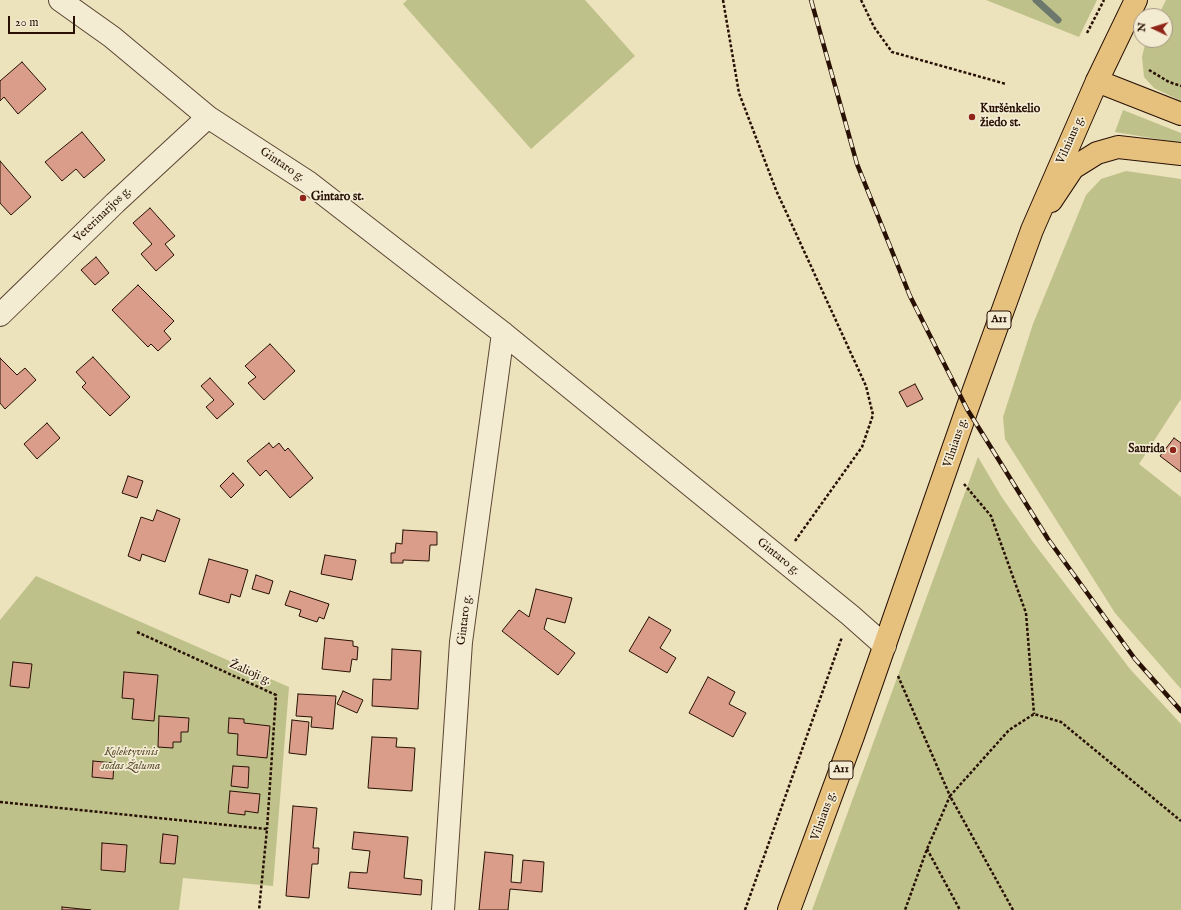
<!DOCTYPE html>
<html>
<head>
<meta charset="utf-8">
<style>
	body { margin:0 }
	#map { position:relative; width:1181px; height:910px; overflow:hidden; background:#ece2bc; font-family:"IM FELL English",serif }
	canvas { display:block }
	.north { position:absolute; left:1133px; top:8px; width:40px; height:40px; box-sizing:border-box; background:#f3ecd3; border:1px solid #a29480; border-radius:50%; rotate:274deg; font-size:11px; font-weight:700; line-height:16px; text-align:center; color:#281104 }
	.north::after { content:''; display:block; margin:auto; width:14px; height:18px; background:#8f2418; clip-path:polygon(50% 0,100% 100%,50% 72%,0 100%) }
	.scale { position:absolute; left:8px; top:16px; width:67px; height:18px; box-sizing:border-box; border:2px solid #281104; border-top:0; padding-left:5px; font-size:12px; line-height:14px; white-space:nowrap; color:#281104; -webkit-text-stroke:3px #f3ecd3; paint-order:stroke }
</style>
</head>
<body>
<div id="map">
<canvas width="1181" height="910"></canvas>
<div class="north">N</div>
<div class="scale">20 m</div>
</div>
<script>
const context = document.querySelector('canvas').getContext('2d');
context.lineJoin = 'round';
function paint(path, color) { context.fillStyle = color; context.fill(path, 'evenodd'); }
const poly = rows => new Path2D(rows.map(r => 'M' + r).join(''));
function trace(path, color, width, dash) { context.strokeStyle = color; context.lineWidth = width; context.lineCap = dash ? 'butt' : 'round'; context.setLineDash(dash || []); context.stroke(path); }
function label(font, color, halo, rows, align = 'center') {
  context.font = font + ' "IM FELL English",serif'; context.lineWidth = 3.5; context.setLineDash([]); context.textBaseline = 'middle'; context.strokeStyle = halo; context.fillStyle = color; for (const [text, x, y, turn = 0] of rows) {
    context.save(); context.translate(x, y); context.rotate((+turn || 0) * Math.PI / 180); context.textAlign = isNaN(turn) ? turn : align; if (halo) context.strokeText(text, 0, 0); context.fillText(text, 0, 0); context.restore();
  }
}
const green = poly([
	[407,0,585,0,635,56,531,149,403,4],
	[986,0,1097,0,1079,37],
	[1166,0,1181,0,1181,101,1154,88,1144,77,1142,57,1146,40,1165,40,1165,16,1158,16],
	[1123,110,1181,133,1181,143,1115,132],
	[1126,171,1181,179,1181,399,1139,464,1181,497,1181,689,1115,613,1005,439,1003,417,1033,324,1086,195,1101,179],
	[978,457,1001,496,1033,542,1130,669,1181,724,1181,910,812,910],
	[36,576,289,687,273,886,183,878,179,910,0,910,0,620]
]);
const stream = poly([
	[1036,0,1058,20]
]);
const building = poly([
	[22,62,46,89,18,114,4,97,0,101,0,81,22,62],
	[82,132,105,160,84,178,76,169,62,181,45,162,82,132],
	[0,161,31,197,11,215,0,203,0,161],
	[150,208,175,236,165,244,174,255,156,271,141,254,152,244,133,223,150,208],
	[96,257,109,273,95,285,81,270,96,257],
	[138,285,174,321,164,331,171,339,158,351,151,344,148,347,112,310,138,285],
	[270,344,295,371,264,400,248,383,256,377,245,366,270,344],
	[93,357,130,397,110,416,82,387,86,383,76,372,93,357],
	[0,358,17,375,25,368,36,380,5,409,0,403,0,358],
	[210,378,234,404,217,419,206,407,214,400,201,386,210,378],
	[915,384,923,399,907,407,899,392,915,384],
	[47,423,60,438,37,459,24,444,47,423],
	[1174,438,1181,443,1181,472,1160,456,1174,438],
	[269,443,273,448,279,443,285,451,288,448,313,478,290,498,266,470,260,476,247,461,269,443],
	[233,473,244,485,231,498,220,486,233,473],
	[128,476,143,481,137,498,122,493,128,476],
	[157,510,180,519,165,562,142,554,140,561,128,556,141,517,153,521,157,510],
	[403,530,437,532,437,545,430,545,429,561,403,560,403,563,391,563,391,553,395,553,396,543,402,544,403,530],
	[325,555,356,560,352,580,321,574,325,555],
	[209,559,248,570,240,597,231,594,229,603,199,594,209,559],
	[256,575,273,581,269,594,252,589,256,575],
	[536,589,572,598,565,623,547,618,544,629,575,653,558,675,502,631,519,610,529,617,536,589],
	[290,591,329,604,324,619,319,617,317,622,299,616,301,610,285,605,290,591],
	[649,617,671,630,660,648,676,658,667,673,629,651,649,617],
	[325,638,353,641,353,646,358,647,357,660,352,659,350,672,322,669,325,638],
	[392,649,421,651,418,709,372,706,373,679,391,680,392,649],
	[13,662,32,664,29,688,10,686,13,662],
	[124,672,158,675,154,721,132,719,134,699,122,698,124,672],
	[708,677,735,692,729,704,746,713,733,737,689,713,708,677],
	[343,691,363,700,357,713,337,704,343,691],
	[298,694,336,696,333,729,311,727,312,717,296,716,298,694],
	[159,716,189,718,188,732,181,732,181,742,173,742,173,748,158,747,159,716],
	[229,718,244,719,244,723,270,726,267,758,237,755,238,734,228,733,229,718],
	[292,720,309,722,306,755,289,753,292,720],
	[372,737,397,738,396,747,415,748,412,791,368,788,372,737],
	[93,761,114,763,113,779,92,777,93,761],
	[233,766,249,767,248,788,231,786,233,766],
	[230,791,260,794,258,813,245,811,245,815,228,813,230,791],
	[293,806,317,808,313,848,319,848,318,864,312,864,309,898,286,896,293,806],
	[354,832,408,837,404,878,422,880,421,895,348,888,350,872,367,873,370,851,352,849,354,832],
	[163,834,178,836,175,864,160,863,163,834],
	[102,843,127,845,125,872,101,870,102,843],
	[485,852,513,855,511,882,521,883,523,860,544,862,542,892,510,889,508,910,479,910,485,852],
	[62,907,91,910,62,910,62,907]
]);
const path = poly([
	[723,0,739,93,776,190,866,386,873,415,862,447,795,541],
	[861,0,874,27,892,52,1006,84],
	[1087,33,1104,0],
	[1149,70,1169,82,1181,86],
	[964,484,991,516,1026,613,1034,714],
	[137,632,276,695,267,829],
	[898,676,950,796,927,849,905,910],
	[0,802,267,829,259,910],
	[927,849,960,910],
	[745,910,842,637],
	[1013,910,950,796,1009,730,1034,714,1061,722,1181,821]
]);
const minor = poly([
	[60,0,112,37,208,117,308,182,503,333,850,615,885,646],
	[0,315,115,203,208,117],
	[443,910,461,642,503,333]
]);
const major = poly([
	[1097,81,1181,114],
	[1051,201,1073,168,1097,153,1118,147,1181,154]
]);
const highway = poly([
	[789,910,853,736,967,409,1032,230,1097,81,1136,0]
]);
const rail = poly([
	[811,0,857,164,910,296,967,409,1048,539,1135,659,1181,711]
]);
const markers = [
	[972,117,4,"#8f2418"],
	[303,198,4,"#8f2418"],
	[1173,450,4,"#8f2418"]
];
const shields = [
	[999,320,24],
	[841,770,24]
];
const shieldNames = [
	["A11",999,320],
	["A11",841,770]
];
const poiNames = [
	["Kuršėnkelio",980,110],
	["žiedo st.",980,124],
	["Gintaro st.",311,198],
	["Saurida",1165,450,"right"]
];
const streetNames = [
	["Vilniaus g.",1071,140,-66],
	["Gintaro g.",282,165,34],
	["Veterinarijos g.",103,215,-44],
	["Vilniaus g.",956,443,-71],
	["Gintaro g.",778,557,39],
	["Gintaro g.",465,620,-83],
	["Žalioji g.",250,673,24],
	["Vilniaus g.",824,816,-70]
];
const parkNames = [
	["Kolektyvinis",131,753],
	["sodas Žaluma",131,767]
];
paint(green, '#bfc18b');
trace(stream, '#6c786c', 7);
paint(building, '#d99d8a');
trace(building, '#281104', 1);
trace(minor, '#594532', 24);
trace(major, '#281104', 24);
trace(highway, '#281104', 24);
trace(path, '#281104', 2.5, [3, 2]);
trace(minor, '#f3ecd3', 22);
trace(major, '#e6c17e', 22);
trace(highway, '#e6c17e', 22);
trace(rail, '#281104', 4.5);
trace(rail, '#f3ecd3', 3, [9]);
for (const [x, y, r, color] of markers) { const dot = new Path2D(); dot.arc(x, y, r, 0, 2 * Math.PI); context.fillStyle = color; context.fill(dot); trace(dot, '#f3ecd3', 1.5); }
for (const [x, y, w] of shields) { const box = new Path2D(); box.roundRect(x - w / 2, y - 9, w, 18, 3); context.fillStyle = '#f3ecd3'; context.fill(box); trace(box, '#281104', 1); }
label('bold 11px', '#281104', null, shieldNames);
label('bold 12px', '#281104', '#f3ecd3', poiNames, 'left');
label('12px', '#281104', '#f3ecd3', streetNames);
label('italic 12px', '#5d4f33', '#f3ecd3', parkNames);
</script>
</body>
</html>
